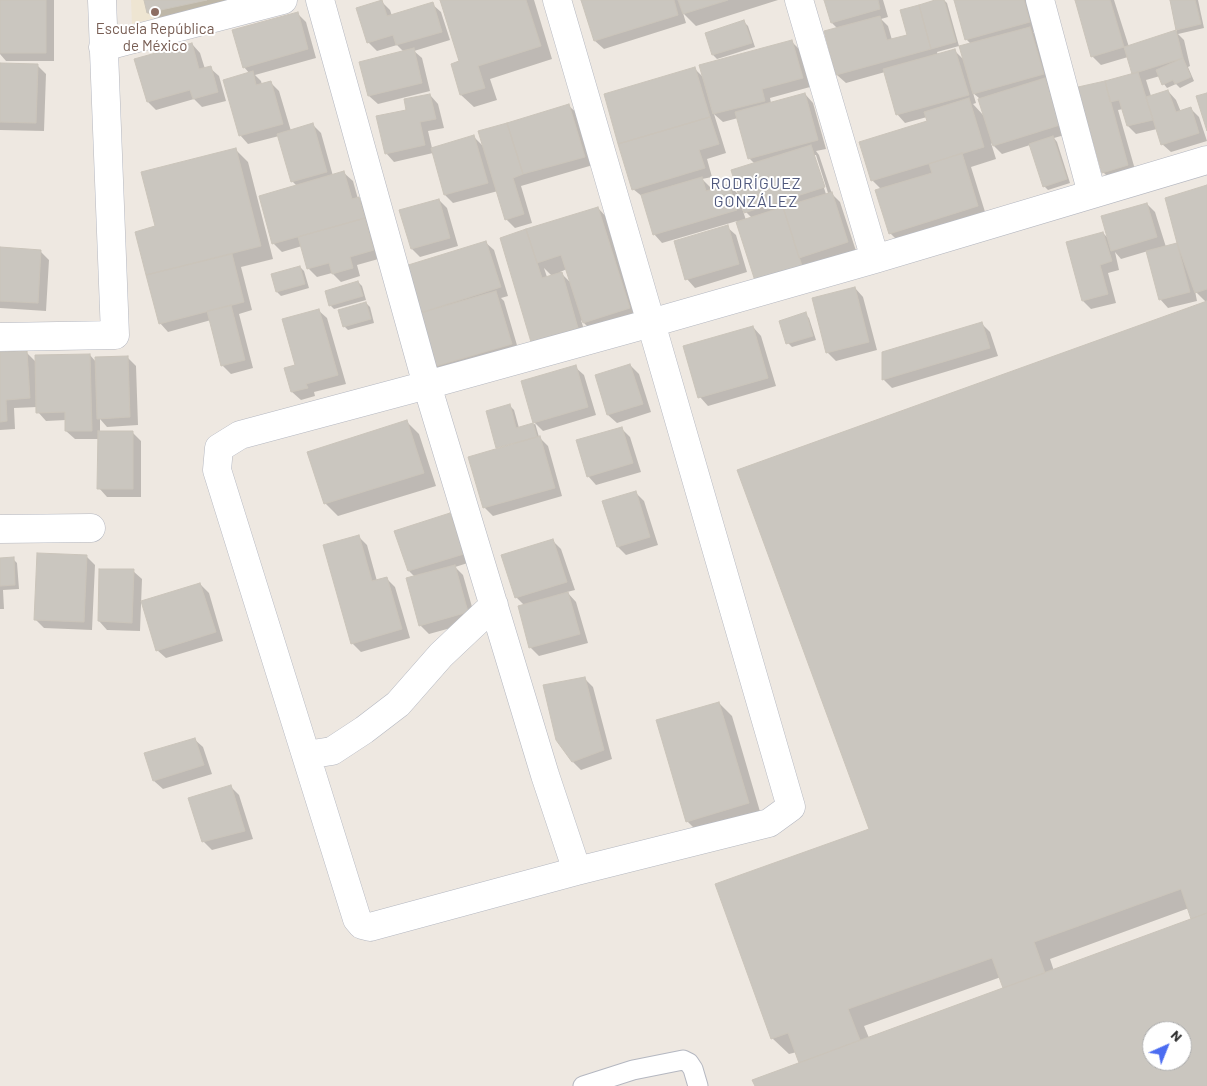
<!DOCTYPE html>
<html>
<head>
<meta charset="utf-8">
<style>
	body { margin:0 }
	#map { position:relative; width:1207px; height:1086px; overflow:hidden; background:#eee8e1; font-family:Barlow,sans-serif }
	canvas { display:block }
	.north { position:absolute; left:1142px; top:1021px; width:50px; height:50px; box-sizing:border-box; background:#fff; border:1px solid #ababab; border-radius:50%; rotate:44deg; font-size:14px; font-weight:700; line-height:20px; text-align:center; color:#2d2d2d }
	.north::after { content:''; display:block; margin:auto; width:18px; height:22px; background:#4b6cf1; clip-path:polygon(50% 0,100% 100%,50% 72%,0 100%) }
</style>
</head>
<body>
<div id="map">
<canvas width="1207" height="1086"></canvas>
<div class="north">N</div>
</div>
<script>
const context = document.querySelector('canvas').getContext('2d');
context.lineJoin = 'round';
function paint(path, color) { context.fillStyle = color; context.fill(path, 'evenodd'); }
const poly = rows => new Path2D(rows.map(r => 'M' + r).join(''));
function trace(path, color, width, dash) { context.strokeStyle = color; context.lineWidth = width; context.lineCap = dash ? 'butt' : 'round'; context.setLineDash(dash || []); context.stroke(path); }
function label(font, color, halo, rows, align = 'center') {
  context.font = font + ' Barlow,sans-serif'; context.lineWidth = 4; context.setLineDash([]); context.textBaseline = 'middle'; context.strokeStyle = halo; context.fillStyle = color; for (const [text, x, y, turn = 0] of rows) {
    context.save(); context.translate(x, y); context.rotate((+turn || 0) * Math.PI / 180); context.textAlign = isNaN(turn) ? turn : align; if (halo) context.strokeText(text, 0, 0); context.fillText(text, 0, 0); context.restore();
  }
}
const education = poly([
	[131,0,226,0,132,24]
]);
const shadow = poly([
	[0,0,54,0,54,61,6,61,0,54],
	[145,0,231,0,157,21,148,13],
	[441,0,534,0,552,59,490,79,497,100,474,107,461,95,452,65,461,62],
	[582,0,778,0,696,26,683,13,686,23,604,49,595,41],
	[825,0,883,0,888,17,881,19,888,26,892,40,908,35,940,0,944,0,947,3,959,46,937,52,938,55,955,51,964,60,971,44,966,39,955,0,1029,0,1038,30,1033,32,1038,37,1068,134,1054,138,1057,142,1070,183,1048,190,1044,186,1030,145,1002,154,991,143,996,159,971,167,986,215,898,241,890,233,882,190,872,180,928,122,927,117,905,123,897,114,885,72,846,83,837,75,826,32,838,29,832,23],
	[973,93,979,98,984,116,973,104,976,103],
	[1081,0,1114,0,1129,47,1177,31,1171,0,1198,0,1204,28,1178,34,1184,40,1190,66,1188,67,1194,81,1180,88,1176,84,1167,88,1164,84,1160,76,1146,80,1151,96,1168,91,1176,100,1181,112,1191,109,1199,117,1207,141,1171,152,1162,144,1157,129,1136,134,1128,126,1123,109,1118,110,1136,173,1111,180,1103,172,1079,88,1133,75,1128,57,1101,65,1092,56],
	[381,1,390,10,392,16,432,4,441,12,450,40,414,51,422,58,430,91,378,104,369,96,361,63,404,52,397,45,377,51,368,42],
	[297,13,306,22,316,58,255,75,261,81,262,85,270,82,279,91,291,131,313,125,321,133,333,176,344,173,353,181,358,199,359,199,367,207,382,258,357,265,360,276,341,282,332,273,317,277,308,268,302,246,282,252,273,243,297,186,292,181,279,136,248,144,240,135,250,74,244,67],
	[744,22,748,26,755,47,717,59,713,55],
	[792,42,800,50,810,87,770,98,771,103,805,94,813,103,826,149,816,151,819,155,832,194,840,202,856,251,757,283,737,221,662,243,654,234,643,197,633,189,695,69,704,78],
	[714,114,723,122,738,118,749,158,755,164,741,197,729,185,711,191,710,187,702,179,712,177,707,159,726,153],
	[813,155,816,155,828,193,826,194],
	[742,208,752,218,746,220],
	[192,44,200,53,205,69,210,68,219,76,226,101,202,107,194,99,156,110,148,102],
	[0,64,37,65,46,74,44,131,0,130],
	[430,95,438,104,444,128,428,131,432,148,474,137,485,148,569,106,578,114,593,165,521,186,532,223,515,228,506,219,498,191,453,203,445,195,433,153,394,162,386,153,408,111],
	[235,149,248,162,273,259,241,267,252,310,239,314,253,368,231,374,222,365,211,320,168,332,160,323,148,274,157,227],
	[1207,186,1207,1086,756,1086,801,1063,797,1052,789,1054,772,1038,870,830,1207,303,1195,291,1197,301,1168,308,1160,299,1148,251,1121,259,1115,252,1119,270,1108,273,1116,303,1091,309,1083,301,1103,233,1109,239,1147,204,1155,212,1166,247,1179,244],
	[1189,908,1193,920,1054,971,1050,959],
	[1001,977,1005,988,869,1038,864,1026],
	[1152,1031,1182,1031,1182,1061,1152,1061],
	[439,200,447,208,458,246,420,257,412,249],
	[598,208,610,221,642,321,596,335,581,320,586,336,541,349,532,341,501,239],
	[544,268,552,276,547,277],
	[567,269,571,283,560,272],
	[727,227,736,235,747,272,695,288,687,279],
	[485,242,494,250,508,296,501,298,504,301,519,352,443,375,434,366,422,313,407,267],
	[0,249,40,251,49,260,46,311,0,308],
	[300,267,304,271,309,288,281,296,277,292,272,275],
	[358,282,362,286,366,300,334,309,330,305],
	[855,288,863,297,877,350,836,361,827,352],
	[366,303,370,307,374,323,348,330,344,326],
	[318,310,327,318,346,384,314,392,315,396,301,400,292,392,297,366],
	[805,314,809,318,816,340,792,347,788,343],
	[982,324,990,332,998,356,892,388,884,380,884,353],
	[753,327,761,336,776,386,708,406,700,397],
	[26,352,36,362,90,355,96,362,128,358,136,366,138,425,107,427,100,419,100,432,132,432,141,441,141,497,107,497,99,488,99,439,75,439,66,431,66,420,46,421,38,412,37,407,14,408,15,429,0,430,0,353],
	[630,365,639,374,651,412,617,423,608,415],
	[575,367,584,375,596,415,543,431,535,423,539,437,548,446,562,496,493,516,484,507,515,445,510,406,514,410,519,428,535,424,522,382],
	[407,422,419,434,436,486,338,516,325,503],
	[621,428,630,437,641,472,596,485,588,476],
	[635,492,644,501,658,545,626,555,618,547],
	[450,515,458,523,471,562,455,567,463,575,476,621,429,634,420,625,415,577,409,571],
	[358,536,367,545,377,581,386,578,395,587,410,638,361,652,352,643],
	[552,540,561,549,575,590,567,592,576,602,588,643,539,656,530,647,524,605,516,597],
	[87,557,95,565,92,630,44,628,36,620],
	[0,559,13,559,17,563,19,589,3,590,4,609,0,609],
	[133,571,142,579,140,631,107,630,99,621],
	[200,584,209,593,223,641,166,658,157,650],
	[584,678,593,687,612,759,581,770,572,761],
	[719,703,732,716,761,815,700,834,687,821],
	[194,739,203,747,212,774,163,789,154,781],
	[231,787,239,795,253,839,212,850,203,841]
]);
const building = poly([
	[0,0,46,0,46,53,0,53,0,0],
	[144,0,207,0,147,13,144,0],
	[382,0,387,16,433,2,442,32,396,45,393,35,367,43,356,8,382,0],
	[440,0,526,0,541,46,478,66,485,88,460,95,451,64,459,61,440,0],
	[581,0,674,0,678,15,594,41,581,0],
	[678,0,728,0,683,14,678,0],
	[824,0,878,0,880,9,831,23,824,0],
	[935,0,944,0,956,42,931,49,919,5,935,0],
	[954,0,1024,0,1030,22,965,40,954,0],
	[1075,0,1110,0,1124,47,1091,57,1075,0],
	[1170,0,1195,0,1201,24,1176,30,1170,0],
	[919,5,931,49,836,75,824,31,880,16,887,40,907,35,900,10,919,5],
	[298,12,308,49,243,68,232,30,298,12],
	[744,20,752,43,712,55,705,33,744,20],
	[1030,27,1044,74,973,94,959,46,1030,27],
	[1176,30,1183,58,1132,74,1124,47,1176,30],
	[792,40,803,78,762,89,765,101,713,114,699,65,792,40],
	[192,43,199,69,211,66,218,92,193,99,190,90,147,102,134,59,192,43],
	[414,48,422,83,368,96,359,62,414,48],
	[955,49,969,95,896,115,883,69,955,49],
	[1183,58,1191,77,1175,84,1173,80,1162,85,1156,70,1183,58],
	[0,63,38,64,36,123,0,122,0,63],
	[695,67,710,117,618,144,604,94,695,67],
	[253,71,256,85,271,81,283,124,239,136,223,80,253,71],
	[1138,72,1153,120,1127,126,1119,100,1110,102,1105,81,1138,72],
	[1045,78,1060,125,993,146,978,99,1045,78],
	[1105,81,1128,165,1102,173,1078,87,1105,81],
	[1168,90,1176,112,1191,107,1199,133,1161,145,1146,97,1168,90],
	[805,93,818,140,748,159,735,112,805,93],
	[1207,93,1207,131,1196,96,1207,93],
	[430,94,436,119,420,122,425,145,385,154,376,116,406,110,404,99,430,94],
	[969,98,984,147,871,181,859,142,927,121,924,112,969,98],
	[569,104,585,157,523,174,507,123,569,104],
	[710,117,719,144,699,150,705,168,632,190,618,144,710,117],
	[313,123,327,172,291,182,277,134,313,123],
	[507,123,523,174,513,178,524,214,505,220,478,131,507,123],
	[474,135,488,183,444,195,431,148,474,135],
	[1053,136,1067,179,1043,187,1029,144,1053,136],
	[811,145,825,187,744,213,731,170,811,145],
	[236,148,261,246,146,275,135,232,155,226,141,172,236,148],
	[962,153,978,206,889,234,875,190,932,173,929,164,962,153],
	[344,171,352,199,359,197,365,218,272,244,259,196,344,171],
	[702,177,706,191,729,184,737,210,653,235,641,195,702,177],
	[1207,185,1207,289,1195,293,1177,243,1165,198,1207,185],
	[832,192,848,242,799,258,783,207,832,192],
	[439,199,450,238,411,249,399,210,439,199],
	[1147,203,1157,237,1111,251,1101,216,1147,203],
	[598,207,630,308,583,323,561,255,537,263,526,229,598,207],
	[783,207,803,269,756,284,736,222,783,207],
	[365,218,374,250,350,257,353,268,332,274,329,263,307,269,298,237,365,218],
	[728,225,739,264,685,280,674,241,728,225],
	[526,229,542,278,562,272,578,328,531,342,500,238,526,229],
	[1103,232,1112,261,1100,265,1108,294,1082,301,1066,242,1103,232],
	[486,241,501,287,420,313,405,266,486,241],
	[1177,243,1190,292,1159,300,1146,251,1177,243],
	[0,247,41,250,38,303,0,301,0,247],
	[232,254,244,302,159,324,146,275,232,254],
	[300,266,305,284,276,292,271,274,300,266],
	[358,281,363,296,329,306,325,291,358,281],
	[855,287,869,342,826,353,812,298,855,287],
	[496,291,512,344,433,367,417,314,496,291],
	[1207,301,1207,913,1191,919,1181,889,1034,942,1045,973,1003,988,992,958,848,1009,860,1040,799,1063,788,1033,771,1039,715,884,869,829,737,470,1207,301],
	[366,302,371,319,343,327,338,310,366,302],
	[231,305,245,360,221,366,207,311,231,305],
	[319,309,338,375,306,384,308,388,291,392,284,368,295,365,282,319,319,309],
	[806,312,813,336,786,344,779,321,806,312],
	[982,322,990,348,882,380,882,352,982,322],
	[753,326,768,378,698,398,683,346,753,326],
	[27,351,30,398,6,400,7,421,0,422,0,352,27,351],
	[90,354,92,431,65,431,65,412,36,413,35,355,90,354],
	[128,356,130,417,97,419,95,357,128,356],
	[630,364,643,404,607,415,595,375,630,364],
	[576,365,588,407,533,423,521,381,576,365],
	[510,404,516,428,533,423,537,437,496,448,486,411,510,404],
	[407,420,424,473,324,504,307,452,407,420],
	[622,427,633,463,587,477,576,440,622,427],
	[98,431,133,431,133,489,97,489,98,431],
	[540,436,555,488,483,508,468,457,540,436],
	[636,491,650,537,617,547,602,501,636,491],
	[450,513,464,554,408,571,394,531,450,513],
	[359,535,372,581,387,577,402,629,351,644,323,545,359,535],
	[553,539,567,582,515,598,501,555,553,539],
	[37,553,87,555,84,622,34,620,37,553],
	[14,557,15,585,0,586,0,558,14,557],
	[455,565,468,612,419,626,406,578,455,565],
	[99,569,134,569,132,623,98,621,99,569],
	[200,583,216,632,156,651,141,601,200,583],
	[568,592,580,634,529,648,518,606,568,592],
	[585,677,604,750,572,762,556,740,543,685,585,677],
	[719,702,749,803,686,822,656,720,719,702],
	[195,738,204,765,153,781,144,753,195,738],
	[231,785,245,831,202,842,188,798,231,785],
	[1207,913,1207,1086,755,1086,752,1080,1207,913],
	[1152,1031,1182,1031,1182,1061,1152,1061,1152,1031]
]);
const service = poly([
	[583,1086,633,1070,683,1060,689,1063,693,1069,698,1086]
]);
const minor = poly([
	[320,0,427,385,545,775,577,871],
	[557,0,651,323,791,807,769,823,577,871,370,927,362,925,357,919,217,470,219,448,240,435,427,385,651,323,875,259,1207,160],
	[799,0,875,259],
	[1040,0,1092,194],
	[103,47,283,0],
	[0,337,115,335,102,0],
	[0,529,91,528],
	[306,755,332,751,364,730,398,704,441,655,494,605]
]);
const markers = [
	[155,12,5,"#8d6e63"]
];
const educationNames = [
	["Escuela República",155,29],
	["de México",155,46]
];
const neighbourhoodNames = [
	["RODRÍGUEZ",756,184],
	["GONZÁLEZ",756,202]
];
paint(education, '#eee5d2');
paint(shadow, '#0003');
paint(building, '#cac6bf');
trace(building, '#cac4ba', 1);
trace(service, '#b4b7c0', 21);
trace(minor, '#b4b7c0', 29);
trace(service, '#fff', 19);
trace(minor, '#fff', 28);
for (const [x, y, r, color] of markers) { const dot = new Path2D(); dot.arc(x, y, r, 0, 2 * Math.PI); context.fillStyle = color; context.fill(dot); trace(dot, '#fff', 2); }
label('15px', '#785e54', '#fff', educationNames);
context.letterSpacing = '1px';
label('16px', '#4f587d', '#fff', neighbourhoodNames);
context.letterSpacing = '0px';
</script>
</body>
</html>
